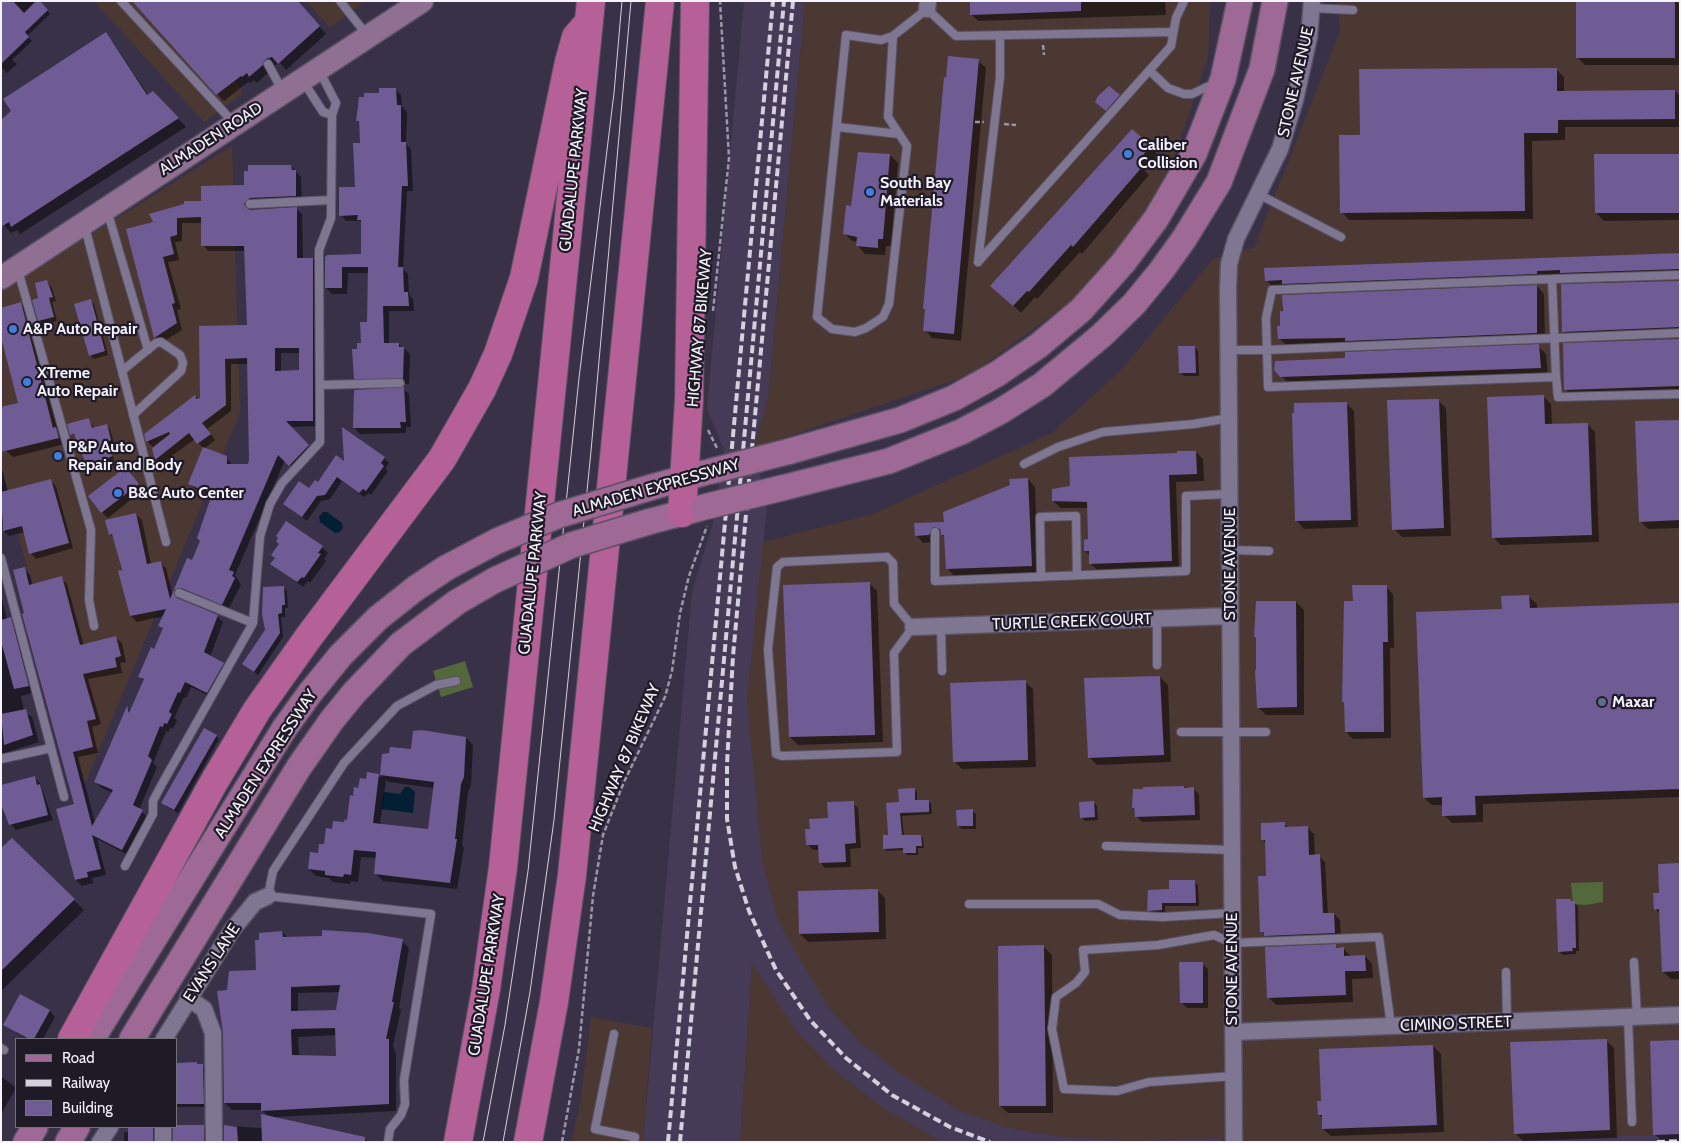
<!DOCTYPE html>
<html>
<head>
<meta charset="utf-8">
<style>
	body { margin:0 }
	#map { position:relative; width:1681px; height:1143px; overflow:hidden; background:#393148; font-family:Cabin,sans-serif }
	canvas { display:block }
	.frame { position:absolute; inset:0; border:2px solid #f6f2fe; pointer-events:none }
	.legend { position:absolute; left:15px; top:1038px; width:162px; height:90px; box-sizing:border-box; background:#1f1b26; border:1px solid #75717c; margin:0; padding:6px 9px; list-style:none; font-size:15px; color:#f6f2fe }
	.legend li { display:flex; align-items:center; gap:10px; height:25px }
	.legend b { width:25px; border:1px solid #75717c }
</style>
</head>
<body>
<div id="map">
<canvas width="1681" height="1143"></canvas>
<div class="frame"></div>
<ul class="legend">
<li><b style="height:6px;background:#9f6995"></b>Road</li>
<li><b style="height:6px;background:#d5d0de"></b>Railway</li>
<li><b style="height:14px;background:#705c94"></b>Building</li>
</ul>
</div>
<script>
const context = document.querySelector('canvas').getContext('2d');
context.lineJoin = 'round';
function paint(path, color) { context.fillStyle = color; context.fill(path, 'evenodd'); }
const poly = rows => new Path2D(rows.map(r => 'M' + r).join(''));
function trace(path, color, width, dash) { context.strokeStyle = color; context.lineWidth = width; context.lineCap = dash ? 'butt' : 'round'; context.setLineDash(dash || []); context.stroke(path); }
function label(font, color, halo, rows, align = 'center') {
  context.font = font + ' Cabin,sans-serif'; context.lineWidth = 4.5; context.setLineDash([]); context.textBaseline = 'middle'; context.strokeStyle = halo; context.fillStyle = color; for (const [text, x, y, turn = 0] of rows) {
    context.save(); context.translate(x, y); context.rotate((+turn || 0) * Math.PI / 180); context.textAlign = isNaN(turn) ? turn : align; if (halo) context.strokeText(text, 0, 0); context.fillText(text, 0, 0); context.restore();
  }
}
const built = poly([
	[744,1,805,1,768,398,754,448,767,508,747,702,828,1007,861,1043,904,1076,1005,1127,1054,1136,1128,1141,1222,1138,1222,1142,942,1142,883,1108,834,1070,796,1031,752,964,740,1142,643,1142,692,592,713,523,724,450,707,408],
	[1680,1134,1680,1142,1434,1142]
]);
const industrial = poly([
	[94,1,165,1,241,87,242,94,204,122],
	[307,1,365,1,330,28],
	[805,1,1210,1,1208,58,1165,185,1085,291,972,374,754,448,768,398],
	[1337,1,1680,1,1680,1134,1434,1142,1234,1142,1221,1138,1128,1141,1054,1136,1005,1127,958,1110,904,1076,861,1043,828,1007,778,921,762,861,747,702,763,542,873,514,1052,433,1121,370,1214,258,1254,248,1340,31],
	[232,146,240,413,84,786,1,468,1,291],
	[752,963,796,1031,834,1070,883,1108,942,1142,740,1142],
	[591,1017,652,1028,643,1142,572,1142,581,1098]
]);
const green = poly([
	[465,661,473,687,441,697,433,671],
	[1603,882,1603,902,1586,905,1573,904,1571,883]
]);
const water = poly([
	[323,512,327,512,342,523,343,527,340,532,335,533,320,522,319,517],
	[405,787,409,787,415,792,413,813,381,809,384,792,400,794]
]);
const shadow = poly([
	[1,1,39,1,50,14,27,36,32,41,12,60,17,64,7,73,1,67],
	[297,1,326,34,286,70,280,63,273,66,269,72,257,83,254,80,250,83,248,82,224,101,217,94],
	[971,1,1165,1,1166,15,978,21,971,14],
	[1577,1,1676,1,1680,5,1680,65,1585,65,1577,57],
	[106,34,113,42,148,95,153,92,186,127,20,234,17,230,11,233,1,222],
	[978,61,986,68,961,341,932,338,925,330,927,311,924,309,947,79],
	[1556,69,1564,77,1564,92,1675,91,1680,96,1680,127,1565,127,1565,140,1532,141,1533,219,1349,220,1342,212,1361,136],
	[1109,88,1122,99,1110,113,1101,105],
	[395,89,401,95,402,107,407,112,406,144,411,149,413,191,407,191,403,269,408,274,409,294,413,299,414,311,389,311,389,344,399,344,410,354,409,384,361,384,355,378,358,350,362,345,368,323,369,273,348,273,347,294,332,294,326,288,326,258,363,256,362,223,360,221,346,221,341,215,356,188,361,144,357,107,380,94],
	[1132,131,1158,155,1144,170,1149,175,1082,254,1080,252,1037,299,1035,297,1021,313,1000,293],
	[859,153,890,155,898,163,891,246,886,246,885,255,865,254,858,246,858,242,852,241,844,233,852,207],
	[1680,155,1680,220,1604,221,1596,213],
	[291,166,301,177,302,202,251,207,250,211,296,209,302,214,303,259,313,259,319,265,319,426,290,427,314,452,296,471,285,460,235,575,241,585,228,610,179,596,181,601,217,616,223,622,210,657,229,670,213,698,191,687,186,698,184,697,174,718,177,720,173,729,170,727,169,732,166,731,153,763,157,767,139,810,148,817,128,855,97,839,106,875,92,878,93,883,82,886,76,880,58,809,75,805,26,614,24,569,30,575,33,586,61,578,67,584,84,646,116,638,122,643,126,662,120,663,122,673,88,679,101,724,92,727,98,753,78,757,95,823,113,793,102,788,96,782,127,708,131,712,144,681,140,677,164,629,160,626,164,616,137,622,131,616,115,539,110,534,136,514,142,520,151,564,160,562,166,568,173,596,188,560,192,562,201,540,213,496,196,490,190,484,204,449,195,439,161,464,156,459,154,448,147,441,195,397,201,399,200,327,248,326,245,251,208,251,203,245,202,223,182,223,182,241,175,242,179,260,168,262,181,309,177,310,182,330,161,343,155,337,155,223],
	[281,353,300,353,300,371,281,372],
	[231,364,249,364,250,465,232,465,226,457,204,449,215,440,207,429,231,411],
	[1680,253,1680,277,1274,288,1266,280],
	[47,281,52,288,56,301,52,302,57,321,43,324,39,320,40,299],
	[1680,282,1680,335,1571,339,1564,332],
	[1537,286,1544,294,1545,341,1287,346,1279,338,1284,296],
	[90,300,94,304,108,355,94,359,90,355],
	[21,304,28,311,58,431,63,435,65,444,13,457,6,451,20,404],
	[1680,340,1680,393,1573,397,1565,389],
	[1538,346,1546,354,1548,375,1289,384,1281,376,1346,359],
	[1195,347,1198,351,1199,376,1184,376,1180,372],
	[403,389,409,394,411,427,406,427,406,433,360,434,354,428],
	[1543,396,1551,404,1552,425,1587,424,1595,432,1599,542,1501,545,1494,538],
	[1438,400,1446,408,1451,536,1402,537,1394,529],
	[1346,403,1354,411,1358,527,1304,529,1297,521],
	[89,420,94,429,106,425,110,429,114,443,109,446,112,454,88,464,77,437,71,434],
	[1680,421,1680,528,1648,529,1640,521],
	[344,429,384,458,389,463,385,469,388,471,371,495,369,493,364,497,342,481,330,499,321,501,307,521,290,508,309,490,345,464],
	[1196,452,1203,459,1204,481,1176,482,1179,568,1098,571,1091,564,1090,556,1085,551,1090,541,1088,508,1061,508,1053,501,1072,487],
	[113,456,114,459,91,468,89,466],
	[1,465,8,492,50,480,56,486,73,548,36,559,31,553,25,532,9,536,4,531,1,520],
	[133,477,143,490,108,518,102,512],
	[1028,479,1035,487,1038,573,954,576,947,568,946,538,940,533,937,542,923,543,916,535,915,524,945,523],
	[280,538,322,547,328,553,324,559,326,561,310,583,308,581,303,587,272,564,280,545],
	[869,583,877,591,883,742,798,745,790,737],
	[283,587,287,591,288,608,285,608,285,617,281,617,283,637,258,675,244,664,267,630],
	[1386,587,1393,594,1394,648,1390,648,1391,738,1353,739,1346,732,1346,704,1344,702,1354,602],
	[1,596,7,619,10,618,17,625,35,692,21,696,24,711,32,717,39,742,1,754],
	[1529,597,1537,604,1537,609,1680,604,1680,797,1483,804,1483,822,1452,823,1444,815,1443,805,1432,805,1424,798,1503,610],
	[1296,602,1304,610,1304,715,1266,715,1258,707,1258,638],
	[1160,677,1168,685,1171,762,1097,765,1089,757],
	[1025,682,1033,689,1036,767,962,769,955,762],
	[216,736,219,739,178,813,167,807,163,803],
	[466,738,473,745,471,785,468,792,462,845,464,848,457,889,383,881,375,873,377,858,361,857,358,882,351,881,350,884,333,882,329,878,316,876,309,869,325,846,333,830,348,821,354,797,360,789,367,780,378,775,381,778,384,755],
	[386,780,389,782,434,788,429,831,380,825],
	[34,777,40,783,53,820,16,830,5,816,1,792],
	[1184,787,1193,788,1199,794,1200,820,1142,822,1136,816,1133,808],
	[914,789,917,792,917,802,929,801,931,804,932,814,902,816,904,836,921,836,923,839,924,848,918,848,918,855,907,855,904,850,887,851,884,848,900,803],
	[853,803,858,808,861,848,850,849,851,867,825,868,820,862,820,850,813,850,807,844,811,831],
	[1094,803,1097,806,1098,820,1085,821,1082,818],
	[972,811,976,814,976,829,962,829,958,826],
	[1284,824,1289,828,1308,828,1314,834,1315,856,1319,856,1325,862,1328,914,1334,914,1340,920,1341,939,1272,942,1262,931,1267,877,1266,844,1263,840],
	[12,839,84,910,1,991,1,938],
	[1680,864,1680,979,1671,979,1663,972,1661,915,1655,909,1660,895],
	[1194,882,1198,885,1199,906,1165,906,1165,914,1152,914,1149,910,1170,890],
	[877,890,885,898,886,939,808,942,800,934],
	[1570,900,1578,906,1579,951,1576,951,1576,954,1563,955,1559,951],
	[282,932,288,938,402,941,409,948,399,1008,401,1010,393,1045,396,1055,396,1111,274,1117,364,1138,368,1142,224,1142,225,1126,263,1128,269,1117,262,1110,232,1110,225,1103,229,992,257,971],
	[340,992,337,1012,298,1012,298,993],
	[337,1035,338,1057,299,1056,298,1037],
	[1335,946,1338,949,1344,949,1351,957,1365,956,1372,964,1373,978,1352,979,1353,1002,1276,1005,1268,997],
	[1044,947,1052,955,1053,1113,1008,1113,1000,1106],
	[1202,964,1208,969,1208,1008,1187,1008,1181,1002],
	[21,996,50,1011,55,1017,43,1039,26,1039,5,1025],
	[1606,1040,1614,1048,1617,1138,1523,1141,1515,1133],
	[1680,1041,1680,1142,1662,1142,1655,1134],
	[1433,1046,1441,1054,1444,1132,1331,1136,1323,1129,1323,1118,1319,1115],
	[176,1064,197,1064,206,1069,207,1107,176,1107],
	[1,1076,16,1088,1,1114],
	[203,1126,209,1132,210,1142,173,1142,174,1127],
	[129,1127,155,1127,159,1142,124,1142,124,1132,129,1132]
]);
const building = poly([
	[1,1,13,1,24,13,36,1,40,1,48,10,25,32,29,37,1,64],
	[132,1,298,1,320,26,278,64,272,57,266,59,263,65,249,77,247,73,242,77,241,76,216,95],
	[970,1,1081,1,1081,11,970,15],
	[1576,1,1675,1,1675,58,1576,58],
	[106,32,147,95,153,91,179,118,11,227,9,222,1,227,1,120,11,111,3,99],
	[948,56,979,59,954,334,923,331,925,309,923,309,944,77,946,78],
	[1557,68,1557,91,1675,90,1675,119,1558,120,1558,133,1524,133,1525,211,1340,213,1339,135,1360,135,1359,69],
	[1109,86,1120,95,1106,111,1095,102,1098,96],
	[379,88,396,88,397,105,401,105,401,142,406,142,408,186,402,186,398,267,403,267,404,292,408,292,409,306,383,306,384,343,399,343,399,347,404,347,403,379,354,379,352,349,357,349,357,343,361,343,360,322,367,322,368,267,342,267,342,288,325,288,325,257,327,255,361,254,361,220,357,220,358,215,339,216,339,187,355,187,353,143,360,143,359,121,356,121,359,97,364,97,364,93,379,93],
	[1132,129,1151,146,1137,162,1142,167,1073,247,1071,245,1029,292,1027,291,1013,306,990,286],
	[858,152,890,154,883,239,878,239,878,248,856,246,857,237,843,234,846,205,851,206],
	[1594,154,1680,154,1680,213,1595,213],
	[248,165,291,165,292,170,296,170,296,196,250,198,244,204,246,207,250,210,297,207,297,258,313,258,313,421,286,421,309,445,289,466,278,455,229,570,234,572,232,576,235,578,222,605,181,588,174,590,177,598,218,615,204,652,224,663,207,693,185,682,180,693,178,692,169,712,172,714,167,724,164,723,163,727,160,726,148,756,152,760,133,805,143,810,122,850,92,835,101,869,87,872,88,877,75,880,56,809,74,804,22,614,24,613,13,570,25,567,29,585,62,576,80,645,116,636,121,656,115,658,117,667,83,674,96,719,87,721,93,747,73,752,92,826,113,790,94,782,127,706,129,713,144,679,138,677,151,647,154,649,163,628,158,626,166,609,130,616,118,571,122,570,112,534,109,535,105,520,136,513,147,564,161,561,170,599,187,558,192,560,200,541,197,538,212,494,188,484,203,447,227,456,227,464,248,464,249,460,247,358,225,359,226,405,202,423,211,434,197,444,189,433,155,460,152,448,170,434,169,432,146,442,144,434,195,395,196,399,200,398,199,326,247,325,244,246,201,246,201,217,177,218,177,235,170,237,174,254,163,257,175,303,172,304,177,323,154,338,126,229,153,222,149,214,184,204,184,201,201,201,201,186,244,185,244,171,248,171],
	[275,348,299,348,299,370,275,371],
	[1680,253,1680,269,1560,273,1560,270,1537,271,1537,274,1282,284,1282,280,1265,281,1264,268],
	[47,280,53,297,49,298,54,317,38,321,32,300,38,298,35,283],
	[1680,281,1680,327,1562,332,1561,284],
	[1537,285,1537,333,1345,341,1345,338,1278,339,1277,326,1280,326,1280,311,1283,311,1282,295],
	[91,299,105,351,89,356,74,304],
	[21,302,53,428,56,427,59,438,1,452,1,407,18,403,1,337,1,308],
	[1680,339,1680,386,1564,390,1563,343],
	[1539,344,1541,368,1280,377,1274,370,1275,361,1345,358,1345,352],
	[1178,346,1195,346,1196,373,1179,373],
	[404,387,406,422,400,422,401,428,353,428,354,390],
	[1544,395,1545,424,1588,423,1592,535,1492,538,1487,397],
	[1439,399,1444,528,1392,530,1387,400],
	[1347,402,1351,520,1295,521,1292,413,1294,413,1294,403],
	[89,418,92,428,107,424,111,440,106,443,112,456,87,466,74,434,70,435,67,424],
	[1680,420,1680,520,1639,522,1635,421],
	[342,427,385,457,381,463,384,466,366,491,363,489,359,493,337,477,325,495,317,496,302,517,283,504,299,481,309,488,315,480,318,482,336,455,344,461],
	[1177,451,1196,451,1197,474,1169,475,1172,561,1089,564,1089,551,1084,551,1084,540,1088,539,1087,502,1052,501,1052,489,1070,486,1069,457,1177,453],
	[123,469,127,469,139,484,101,513,88,496],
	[1028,478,1032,566,946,569,944,535,941,535,940,529,933,527,929,535,915,536,914,523,944,522,943,512,1010,485,1009,479],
	[51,479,69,543,29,554,22,526,3,531,1,492],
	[286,521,323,546,318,553,321,554,304,578,302,577,297,582,270,564,275,558,271,555,279,544,276,541,278,538,276,536],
	[870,582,875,735,789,737,783,585],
	[1352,585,1387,585,1388,642,1383,642,1384,732,1345,732,1344,702,1342,702,1344,601,1353,601],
	[284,586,285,605,282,605,282,613,278,614,280,633,254,672,242,664,265,630,262,614,263,587],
	[1529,595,1530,608,1680,603,1680,789,1475,796,1476,815,1442,816,1442,797,1423,798,1416,612,1502,609,1501,596],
	[1256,601,1296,601,1297,707,1257,708,1255,670,1256,670,1256,637,1254,637],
	[11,617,29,686,14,689,1,641,1,620],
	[1160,676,1164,755,1088,758,1084,678],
	[1026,680,1028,760,953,762,950,683],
	[26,709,33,735,4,745,1,714],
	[204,728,217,735,174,810,161,803],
	[421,730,466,737,464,777,461,784,455,839,457,839,450,883,374,874,376,852,354,850,351,875,344,874,343,877,325,875,325,871,308,869,310,852,318,853,319,844,324,844,326,828,332,829,333,821,344,822,345,819,347,820,350,795,353,796,354,787,358,788,360,778,366,779,367,772,379,774,373,823,428,829,434,782,380,775,382,754,389,753,390,747,411,749,413,731],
	[35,776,37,785,40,784,48,815,9,825,1,804,1,785],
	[1184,786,1184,788,1194,787,1195,815,1135,817,1134,808,1132,808,1133,789,1143,789,1143,787],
	[915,788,915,800,929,800,929,812,900,813,902,835,921,835,922,846,916,846,916,853,903,853,903,848,883,849,883,835,888,835,886,803,899,802,898,789],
	[854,801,856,843,845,844,846,862,819,863,818,845,806,845,805,829,810,829,809,819,828,818,827,802],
	[1094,801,1095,817,1080,818,1079,802],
	[973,809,973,826,957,826,956,810],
	[1285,822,1285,827,1308,826,1309,855,1320,854,1323,913,1334,913,1335,933,1264,936,1264,932,1260,932,1258,876,1266,876,1265,840,1261,840,1261,823],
	[12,838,75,899,1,971,1,848],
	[1680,863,1680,971,1662,972,1659,909,1654,910,1653,893,1659,893,1658,864],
	[1169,880,1195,880,1196,903,1162,903,1162,910,1147,911,1148,890,1169,889],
	[878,889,879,932,799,934,798,891],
	[1556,899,1571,899,1571,901,1575,901,1576,948,1572,948,1573,951,1558,952],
	[322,930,368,933,403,939,392,1002,394,1002,386,1039,389,1039,389,1104,261,1111,261,1103,224,1103,223,1033,217,991,227,990,229,971,256,970,255,940,259,940,259,933,282,931,283,937,322,936],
	[340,985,336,1010,291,1011,291,987],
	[335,1028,336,1056,292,1055,291,1030,293,1029],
	[1336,944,1336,948,1344,947,1344,956,1365,955,1366,971,1345,971,1346,995,1267,998,1265,947],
	[1044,945,1046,1106,999,1106,998,946],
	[1179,962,1203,962,1203,1003,1180,1003],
	[20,994,50,1010,34,1039,29,1039,3,1025],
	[1607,1039,1610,1130,1514,1134,1510,1042],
	[1680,1040,1680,1134,1653,1135,1650,1041],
	[1433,1045,1437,1125,1322,1129,1322,1115,1318,1115,1317,1101,1321,1101,1319,1049],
	[197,1062,197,1064,203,1064,204,1104,176,1104,176,1063],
	[261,1114,365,1137,365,1142,262,1142],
	[176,1125,204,1125,204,1142,173,1142,173,1127,176,1127],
	[224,1125,237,1127,238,1142,224,1142],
	[128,1127,153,1127,153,1142,128,1142]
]);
const path = poly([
	[1043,45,1044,55],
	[975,122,984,122],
	[1004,124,1016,125],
	[713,311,729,158,720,1],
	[708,430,718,450],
	[562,1142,579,1049,593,896,603,835,624,782,665,697,672,671,680,613,689,576,707,526]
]);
const lane = poly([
	[121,1,233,122],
	[340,1,367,35],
	[1311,8,1353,10],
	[893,36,888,117,907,146,889,304,883,317,866,328,855,332,832,329,817,317,846,35,881,40,893,36,927,9,956,36,1173,32],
	[268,64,282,90],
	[1150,71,1168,88,1184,94,1192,94,1215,83],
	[303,81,323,112,332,115],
	[837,127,899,134],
	[1258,194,1341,237],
	[250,204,331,200],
	[107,210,148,350],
	[85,227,166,542],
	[978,262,1171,46,1176,18,1184,1],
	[978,262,1000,77,1000,35],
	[18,270,91,530,89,600,94,626],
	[1552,279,1556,377,1268,387,1266,318,1272,290,1552,279],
	[1552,279,1680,275],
	[1228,350,1266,350,1680,333],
	[122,371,156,343,161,342,180,355,183,363,181,371,133,415],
	[1556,377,1558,397,1680,394],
	[320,385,400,383],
	[1024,464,1058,447,1103,432,1194,424,1229,418],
	[935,532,935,581,1186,571,1186,496,1229,494],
	[1229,550,1269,551],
	[887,557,893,563,894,604,913,627,894,653,897,752,782,756,776,754,768,649,777,567,783,562,887,557],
	[1,558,64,797],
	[1041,577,1040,517,1076,516,1077,575],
	[179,593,253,623],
	[941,627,942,671],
	[1157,665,1157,619],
	[1181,732,1266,732],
	[1,759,51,748],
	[1106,846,1232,850],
	[125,866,153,814,153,801,162,784,253,623,260,536,270,504,282,483,320,442,319,250,331,218,332,115,336,103,320,72],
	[969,904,1098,904,1120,915,1163,917,1232,913],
	[1634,962,1637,1017],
	[1506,972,1507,1022],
	[1628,1017,1632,1122],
	[614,1034,595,1129,635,1137,634,1142],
	[1,1048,4,1050],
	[1234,1076,1149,1082,1117,1091,1064,1089,1052,1029,1056,997,1076,983,1085,972,1083,950,1158,945,1214,935,1232,943,1379,937,1391,1026],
	[388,1142,390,1129,401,1115,405,1104,404,1080,431,914,268,896,273,871,344,763,397,706,436,685,456,681]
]);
const street = poly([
	[927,9,928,1],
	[913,627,1230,616],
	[188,998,204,1009,213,1033,214,1142],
	[1233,1032,1680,1015],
	[164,1039,232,930,255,902,268,896],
	[163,1127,163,1142],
	[100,1142,110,1127],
	[1234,1142,1228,288,1229,264,1236,239,1280,149,1295,100,1309,37,1312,1]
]);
const secondary = poly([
	[1,278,422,1]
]);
const primary = poly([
	[787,452,900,420,954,398,997,374,1038,346,1081,310,1123,263,1156,219,1194,154,1223,79,1240,1],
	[652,487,703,473],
	[782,488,889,461,961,432,1001,411,1042,385,1101,336,1134,304,1161,271,1184,239,1219,182,1262,69,1275,1],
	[648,522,701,508],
	[92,1039,284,729,310,693,341,655,378,618,416,588,446,568,497,541],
	[132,1039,299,767,332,720,354,693,401,644,457,602,495,580],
	[26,1142,35,1127],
	[68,1142,77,1127]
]);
const highway = poly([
	[682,513,689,400,695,1],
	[72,1039,214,782,257,710,308,638,442,459,482,389,498,354,524,278,569,62,576,37,589,22],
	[458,1142,486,989,503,867,591,1],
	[528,1142,554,1002,572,875,660,1]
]);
const tram = poly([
	[483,1142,505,1025,528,871,579,378,614,93,622,1],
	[503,1142,530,992,554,820,591,451,631,1]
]);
const rail = poly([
	[793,1,733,656,727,764,727,819,735,867,749,911,776,970,810,1020,846,1058,892,1095,950,1127,990,1142],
	[668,1142,773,1],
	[680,1142,784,1],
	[1657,1142,1680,1141]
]);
const primaryBridge = poly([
	[708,472,787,452],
	[704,507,782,488],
	[497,541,559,515,652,487],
	[495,580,572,545,648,522]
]);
const markers = [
	[1128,154,5,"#3f7fe0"],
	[870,192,5,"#3f7fe0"],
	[13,329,5,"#3f7fe0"],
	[27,382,5,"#3f7fe0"],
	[58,456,5,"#3f7fe0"],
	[118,493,5,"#3f7fe0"],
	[1602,702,5,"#5c6f8a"]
];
const streetNames = [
	["STONE AVENUE",1296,82,-77],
	["ALMADEN ROAD",211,139,-33],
	["GUADALUPE PARKWAY",574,170,-84],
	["HIGHWAY 87 BIKEWAY",700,328,-85],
	["ALMADEN EXPRESSWAY",656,488,-16],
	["STONE AVENUE",1230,564,-90],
	["GUADALUPE PARKWAY",533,573,-84],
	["TURTLE CREEK COURT",1072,622,-2],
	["HIGHWAY 87 BIKEWAY",625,758,-67],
	["ALMADEN EXPRESSWAY",266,764,-57],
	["EVANS LANE",212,963,-57],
	["STONE AVENUE",1232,969,-90],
	["GUADALUPE PARKWAY",487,975,-81],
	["CIMINO STREET",1456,1024,-2]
];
const poiNames = [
	["Caliber",1138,145],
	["Collision",1138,163],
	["South Bay",880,183],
	["Materials",880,201],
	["A&P Auto Repair",23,329],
	["XTreme",37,373],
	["Auto Repair",37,391],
	["P&P Auto",68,447],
	["Repair and Body",68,465],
	["B&C Auto Center",128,493],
	["Maxar",1612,702]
];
paint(built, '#453b57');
paint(industrial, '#4c3832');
paint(green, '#53683b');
paint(water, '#021f34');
paint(shadow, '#0007');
paint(building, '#705c94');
trace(lane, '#585164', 10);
trace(street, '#585164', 19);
trace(secondary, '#585164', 25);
trace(primary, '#585164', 28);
trace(highway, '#585164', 30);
trace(path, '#9c97a8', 2.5, [5, 2.5]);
trace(lane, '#7f7691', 8);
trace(street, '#7f7691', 16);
trace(secondary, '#8f7093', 22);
trace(primary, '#9f6995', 25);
trace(highway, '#b56198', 28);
trace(tram, '#d5d0de', 1);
trace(rail, '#d5d0de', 4, [8, 4]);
trace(primaryBridge, '#585164', 28, []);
trace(primaryBridge, '#9f6995', 25);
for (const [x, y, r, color] of markers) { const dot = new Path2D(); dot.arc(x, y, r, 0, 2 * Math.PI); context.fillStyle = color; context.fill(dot); trace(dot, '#1f1b26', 2); }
label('16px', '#f6f2fe', '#1f1b26', streetNames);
label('bold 16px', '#f6f2fe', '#1f1b26', poiNames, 'left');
</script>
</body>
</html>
